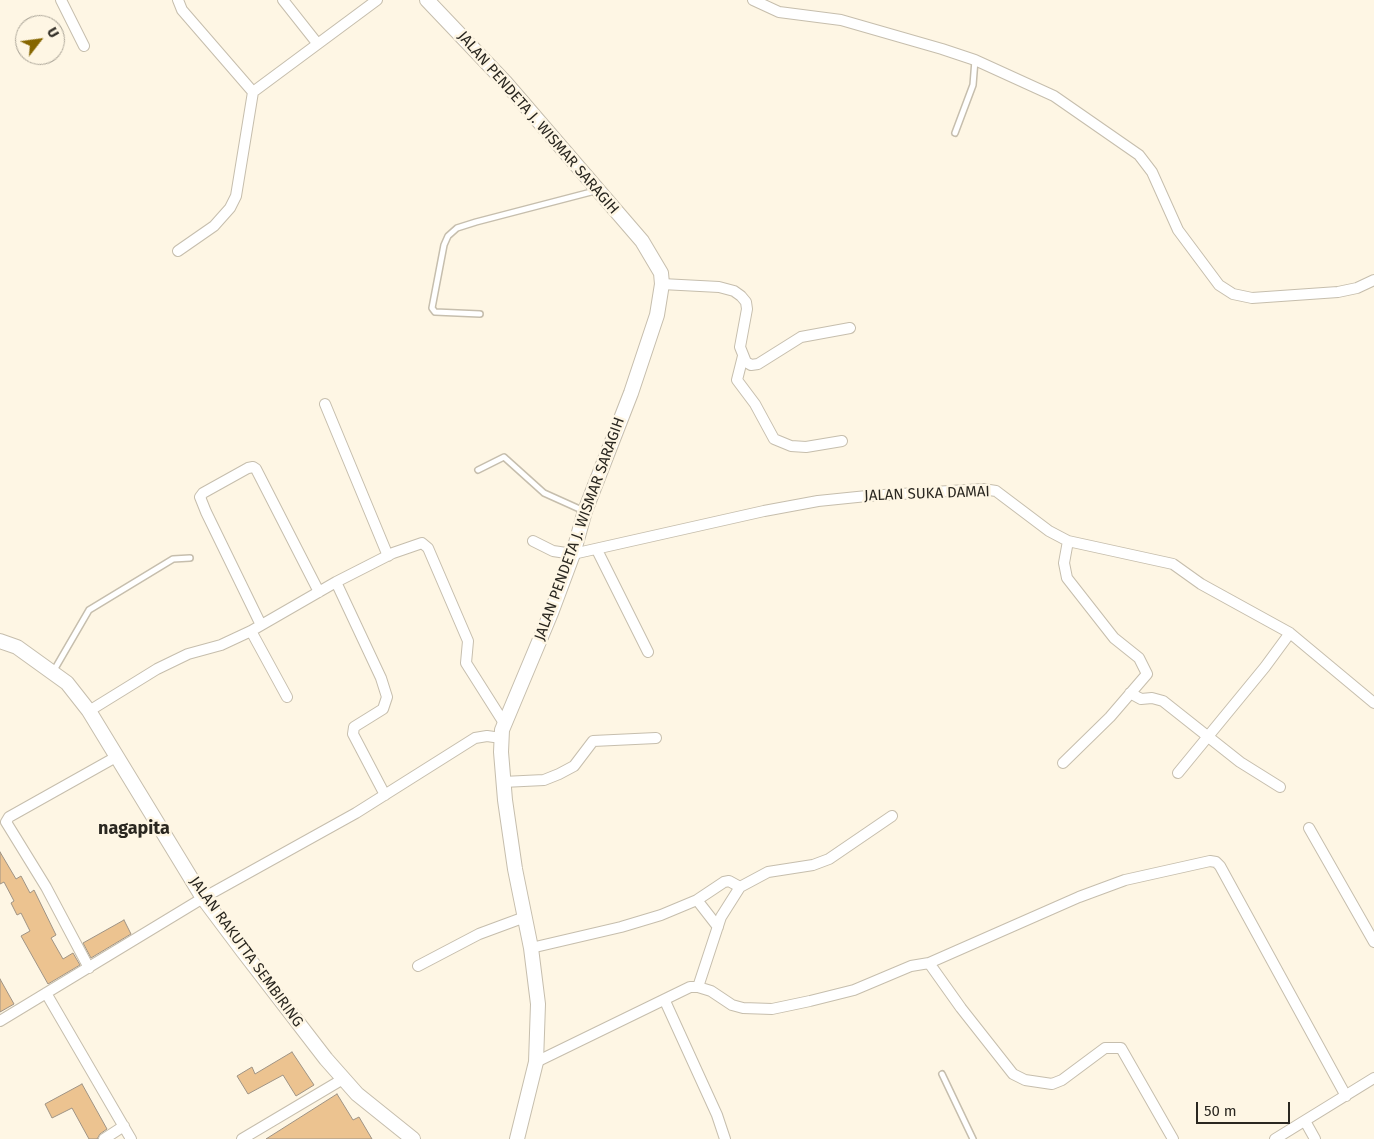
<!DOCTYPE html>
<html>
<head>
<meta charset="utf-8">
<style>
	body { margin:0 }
	#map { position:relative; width:1374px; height:1139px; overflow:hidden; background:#fef6e4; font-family:"Fira Sans",sans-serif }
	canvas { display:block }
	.north { position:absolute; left:15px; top:15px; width:50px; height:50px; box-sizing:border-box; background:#fef6e4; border:1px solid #a9a396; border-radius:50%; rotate:60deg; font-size:14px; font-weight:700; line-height:20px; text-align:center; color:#2a2720 }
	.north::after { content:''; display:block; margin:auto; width:18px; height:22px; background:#866600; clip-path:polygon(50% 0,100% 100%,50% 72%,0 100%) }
	.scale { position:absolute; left:1196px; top:1102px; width:94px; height:22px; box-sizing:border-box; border:2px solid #2a2720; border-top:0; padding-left:6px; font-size:15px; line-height:18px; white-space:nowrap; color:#2a2720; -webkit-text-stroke:4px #fef6e4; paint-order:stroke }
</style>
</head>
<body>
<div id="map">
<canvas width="1374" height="1139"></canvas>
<div class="north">U</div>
<div class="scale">50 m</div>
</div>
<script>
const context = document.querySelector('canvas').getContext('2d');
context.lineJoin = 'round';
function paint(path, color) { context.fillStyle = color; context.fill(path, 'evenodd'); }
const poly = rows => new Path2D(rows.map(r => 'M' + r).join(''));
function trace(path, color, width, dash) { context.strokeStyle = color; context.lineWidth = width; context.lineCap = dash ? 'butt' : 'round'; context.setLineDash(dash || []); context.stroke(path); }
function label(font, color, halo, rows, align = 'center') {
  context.font = font + ' "Fira Sans",sans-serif'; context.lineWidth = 5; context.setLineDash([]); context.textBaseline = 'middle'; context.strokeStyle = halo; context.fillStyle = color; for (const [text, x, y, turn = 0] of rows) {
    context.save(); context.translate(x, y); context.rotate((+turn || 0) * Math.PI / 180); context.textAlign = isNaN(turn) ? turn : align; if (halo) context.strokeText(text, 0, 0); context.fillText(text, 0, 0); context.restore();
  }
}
const building = poly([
	[0,852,16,879,21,876,30,893,34,890,56,935,51,938,63,959,73,953,80,965,48,984,21,936,30,931,21,913,17,915,11,903,14,901,4,882,0,884,0,852],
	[124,920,131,934,91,958,83,943,124,920],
	[0,979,14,1004,0,1012,0,979],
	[292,1052,314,1085,296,1096,283,1075,248,1094,237,1076,252,1067,255,1074,292,1052],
	[82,1084,107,1129,100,1134,97,1139,89,1139,72,1108,52,1118,45,1104,82,1084],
	[337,1094,353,1120,359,1117,372,1139,266,1139,337,1094]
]);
const lane = poly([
	[955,133,973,85,975,60],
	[480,314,435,312,432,308,444,245,448,236,457,228,476,222,595,191],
	[478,470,504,457,544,493,584,511],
	[53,672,89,610,173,559,190,558],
	[942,1074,973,1139]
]);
const street = poly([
	[61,0,84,46],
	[178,0,182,10,253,92,377,0],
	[283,0,317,43],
	[753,0,779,12,841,20,942,49,975,60,1054,96,1139,155,1152,172,1178,230,1219,285,1233,294,1252,298,1338,292,1357,288,1374,280],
	[178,251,214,226,230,208,236,196,253,92],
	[662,284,719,287,734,291,741,296,746,302,747,309,740,347,746,362,751,365,758,364,801,337,850,328],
	[743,356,737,380,755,404,774,439,791,446,806,447,842,441],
	[325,404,388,556],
	[533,541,553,551,573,554,764,511,818,501,867,496,983,489,996,491,1049,531,1068,541,1173,564,1201,584,1290,633,1374,703],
	[597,550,648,652],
	[336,582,381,678,387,697,383,709,354,727,353,734,385,795],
	[261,625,206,512,200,497,203,493,248,468,253,467,256,469,319,592],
	[251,631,287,697],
	[1130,693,1141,699,1152,698,1163,701,1240,762,1280,787],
	[89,711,157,669,188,654,221,645,251,631,336,582,393,553,422,543,428,548,468,641,466,663,504,723],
	[1063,763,1110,717,1147,674,1139,658,1114,638,1067,578,1064,563,1068,541],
	[1178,773,1265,667,1290,633],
	[503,782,544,780,559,774,574,766,593,741,656,738],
	[1309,828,1374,942],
	[697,900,718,927],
	[531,948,621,927,661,915,697,900,724,882,729,881,740,887],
	[929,963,961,1008,1013,1074,1025,1080,1052,1084,1062,1080,1105,1048,1121,1048,1173,1139],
	[418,966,479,934,525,917],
	[89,968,46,887,6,822,9,817,116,757],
	[698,987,721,917,740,887,768,872,813,865,829,859,892,816],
	[46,993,131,1139],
	[665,1001,717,1115,725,1139],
	[0,1021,203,898,356,813,475,738,487,736,501,738],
	[536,1062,690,987,698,987,711,991,732,1005,743,1008,772,1009,810,1001,854,990,911,966,929,963,1079,897,1125,880,1210,861,1216,862,1220,866,1346,1096],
	[1305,1121,1315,1139],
	[104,1139,124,1126],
	[242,1139,343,1079],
	[1275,1139,1374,1078]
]);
const secondary = poly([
	[427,0,505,82,598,190,642,241,661,273,662,284,657,315,631,393,585,511,573,554,551,613,502,730,501,752,505,800,515,869,531,948,538,1004,536,1062,517,1139],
	[0,641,17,647,67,683,89,711,203,898,242,950,326,1059,357,1094,413,1139]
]);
const streetNames = [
	["JALAN PENDETA J. WISMAR SARAGIH",538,123,49],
	["JALAN SUKA DAMAI",927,494,-2],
	["JALAN PENDETA J. WISMAR SARAGIH",580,529,-70],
	["JALAN RAKUTTA SEMBIRING",246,952,54]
];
const quarterNames = [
	["nagapita",134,829]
];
paint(building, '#ecc390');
trace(building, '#9f9384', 1);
trace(lane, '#c6bead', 8);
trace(street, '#c6bead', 12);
trace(secondary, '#c6bead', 16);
trace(lane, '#fff', 5);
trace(street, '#fff', 10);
trace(secondary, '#fff', 14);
label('15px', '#2a2720', '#fef6e4', streetNames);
label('bold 18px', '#2a2720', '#fef6e4', quarterNames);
</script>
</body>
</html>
